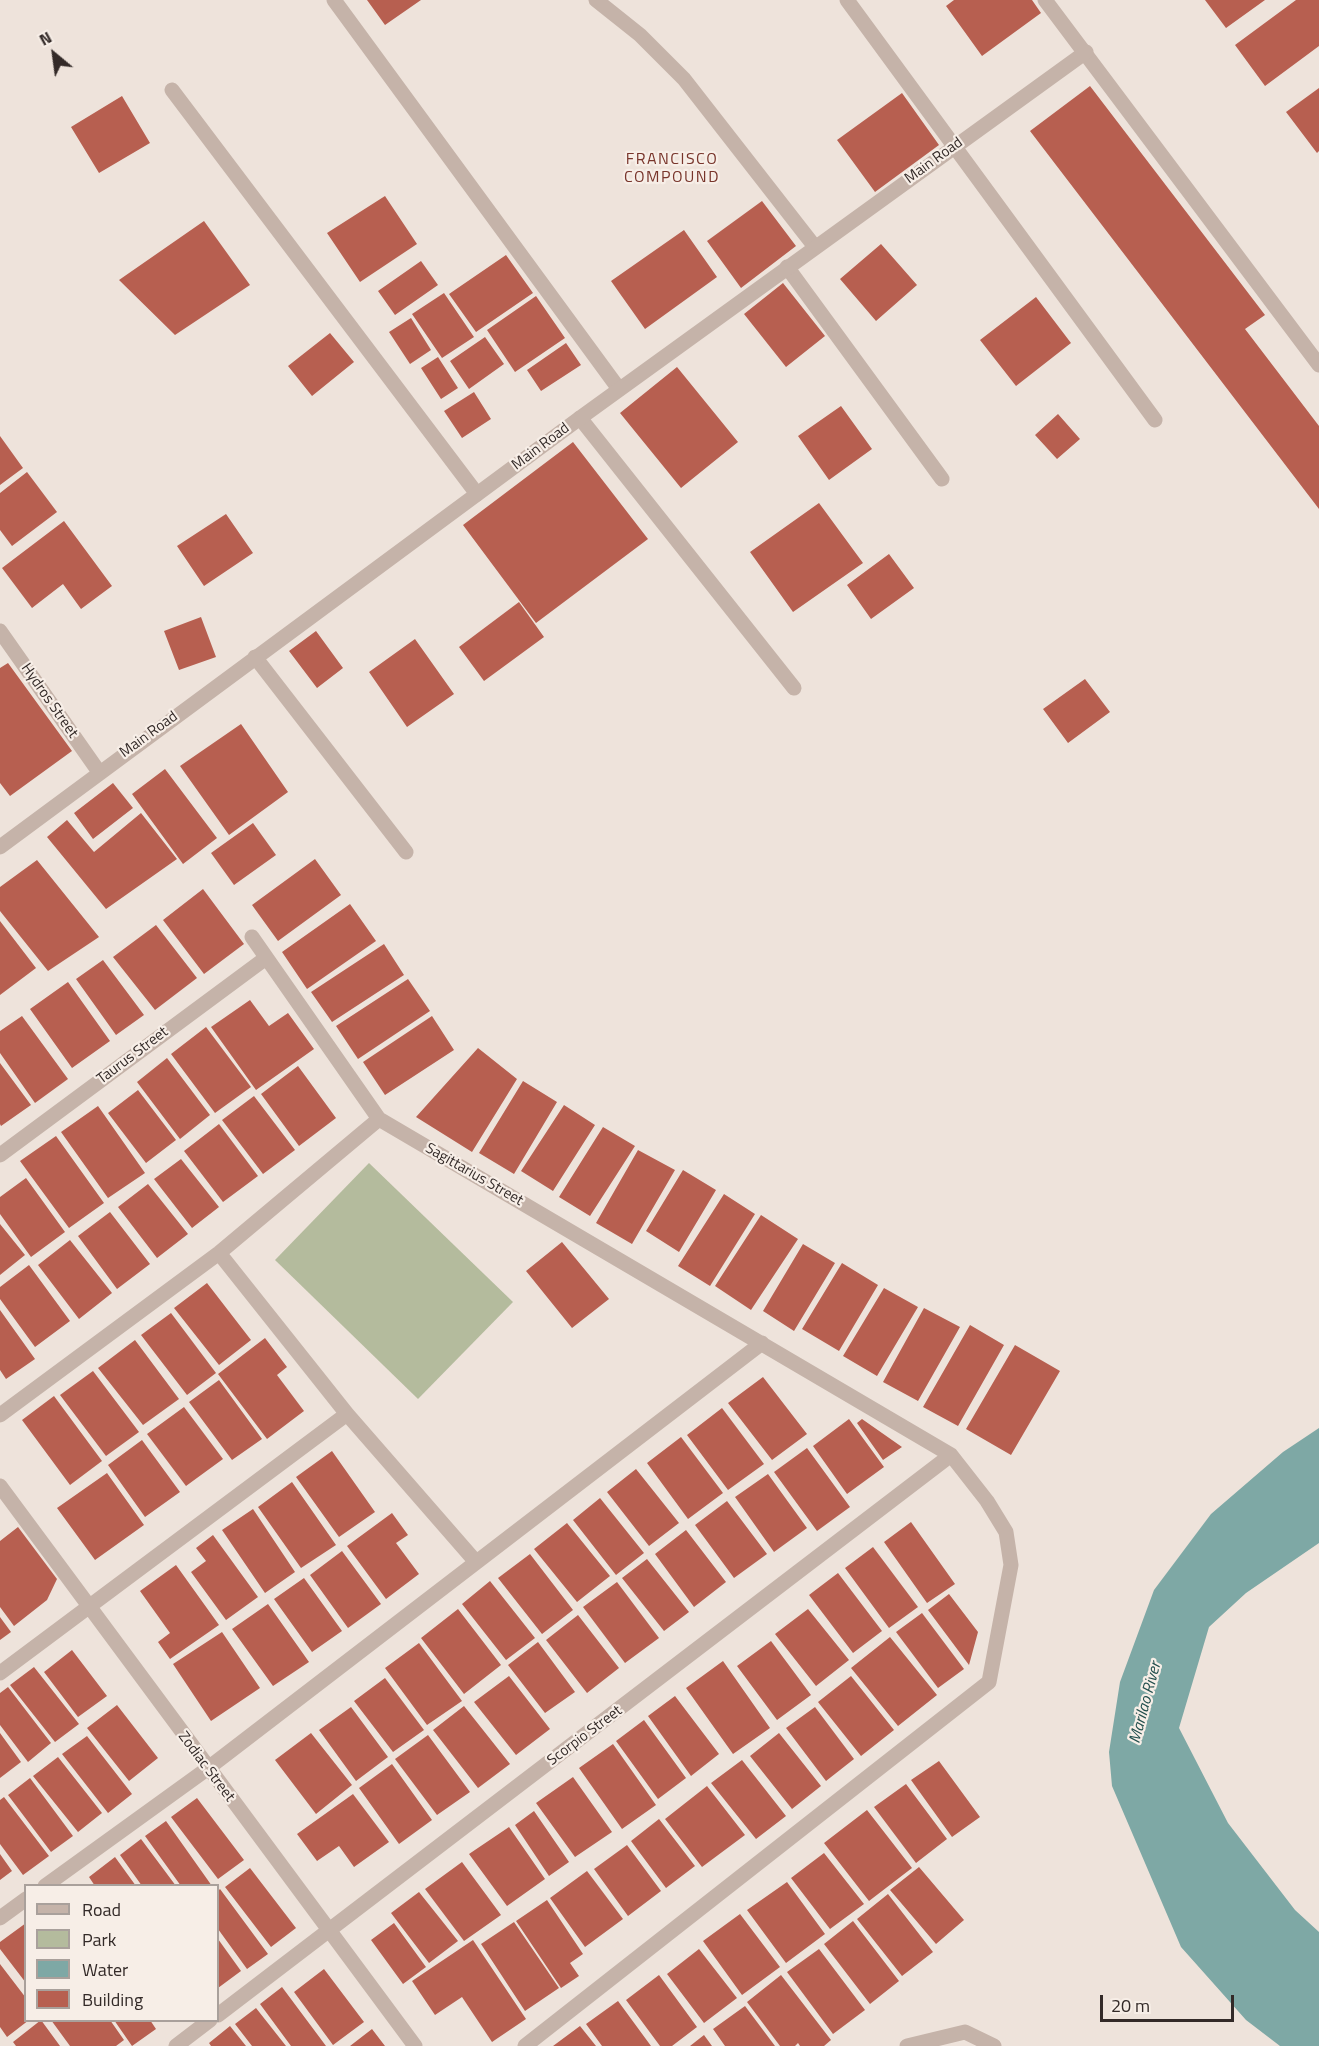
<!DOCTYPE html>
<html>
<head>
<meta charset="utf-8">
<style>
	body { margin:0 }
	#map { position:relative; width:1319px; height:2046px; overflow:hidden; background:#eee3db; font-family:"Titillium Web",sans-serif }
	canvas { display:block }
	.legend { position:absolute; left:24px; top:1884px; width:195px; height:138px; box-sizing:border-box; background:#f7eee7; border:2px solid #a9a09b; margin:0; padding:8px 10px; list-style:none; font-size:18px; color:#332a28 }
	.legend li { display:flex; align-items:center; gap:12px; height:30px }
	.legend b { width:30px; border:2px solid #a9a09b }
	.north { position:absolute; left:24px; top:24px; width:60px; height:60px; -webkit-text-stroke:4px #f7eee7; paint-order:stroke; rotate:331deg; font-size:16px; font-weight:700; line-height:24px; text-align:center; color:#332a28 }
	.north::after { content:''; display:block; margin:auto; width:21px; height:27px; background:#332a28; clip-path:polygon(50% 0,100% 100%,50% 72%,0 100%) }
	.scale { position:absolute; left:1100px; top:1995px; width:134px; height:27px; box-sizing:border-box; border:3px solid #332a28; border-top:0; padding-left:8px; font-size:18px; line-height:21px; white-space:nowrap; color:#332a28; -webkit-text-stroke:4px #f7eee7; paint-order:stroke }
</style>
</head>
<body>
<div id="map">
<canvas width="1319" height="2046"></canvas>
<ul class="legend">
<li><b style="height:8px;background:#c5b3a9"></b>Road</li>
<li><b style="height:16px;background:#b4bb9d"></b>Park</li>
<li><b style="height:16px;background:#7ea8a5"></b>Water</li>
<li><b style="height:16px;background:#b75f50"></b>Building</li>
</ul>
<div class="north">N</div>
<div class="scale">20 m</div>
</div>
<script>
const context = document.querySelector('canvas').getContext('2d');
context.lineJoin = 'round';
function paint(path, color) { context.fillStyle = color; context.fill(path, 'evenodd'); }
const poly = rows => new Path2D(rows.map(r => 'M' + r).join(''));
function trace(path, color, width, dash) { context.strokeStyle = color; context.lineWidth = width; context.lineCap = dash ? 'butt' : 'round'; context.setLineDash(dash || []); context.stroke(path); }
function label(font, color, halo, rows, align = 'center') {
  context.font = font + ' "Titillium Web",sans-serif'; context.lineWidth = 4.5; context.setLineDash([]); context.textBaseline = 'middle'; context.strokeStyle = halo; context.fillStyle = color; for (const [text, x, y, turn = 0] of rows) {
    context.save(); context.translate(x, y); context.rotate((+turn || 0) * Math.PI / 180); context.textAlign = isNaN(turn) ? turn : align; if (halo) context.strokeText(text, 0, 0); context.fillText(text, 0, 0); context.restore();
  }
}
const green = poly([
	[369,1163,513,1302,418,1399,275,1260]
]);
const water = poly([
	[1319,1428,1319,1543,1246,1593,1209,1627,1179,1728,1228,1823,1295,1910,1319,1932,1319,2046,1280,2046,1246,2020,1181,1947,1112,1786,1109,1752,1120,1682,1154,1590,1211,1514,1283,1452]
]);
const building = poly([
	[367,0,421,0,385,25],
	[954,0,1032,0,1041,13,982,56,946,6],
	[1205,0,1265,0,1226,28],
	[1296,0,1319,0,1319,46,1265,86,1235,45],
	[1090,86,1265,315,1245,329,1319,426,1319,509,1030,131],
	[1319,88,1319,151,1317,153,1286,112],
	[902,93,939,145,875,192,837,140],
	[122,96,150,143,99,173,71,127],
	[385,196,417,244,360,282,327,233],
	[762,201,796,246,741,288,707,241],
	[204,221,250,285,175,335,119,280],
	[684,230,717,277,645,329,611,281],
	[881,244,917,285,876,321,840,279],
	[506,255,533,293,476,332,449,294],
	[421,261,438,285,395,315,378,291],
	[783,283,825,336,786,367,744,314],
	[444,293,474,337,442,358,412,314],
	[536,296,565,338,515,372,487,330],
	[1036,297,1071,343,1016,386,980,340],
	[411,318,431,350,410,364,389,332],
	[330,333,354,362,312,396,288,366],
	[485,337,504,364,469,389,450,361],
	[566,343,581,365,541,391,527,370],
	[438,357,458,388,441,399,421,368],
	[677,367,738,442,681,488,620,413],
	[474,392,491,419,462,438,444,411],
	[841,406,872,449,829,480,798,436],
	[1058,414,1080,439,1057,459,1035,435],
	[0,436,23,468,0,485],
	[573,442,648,539,536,623,463,525],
	[27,472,57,512,12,546,0,530,0,493],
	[819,503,863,563,793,612,750,552],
	[226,514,253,553,204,586,177,546],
	[64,521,112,586,81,609,63,584,32,608,2,568],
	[889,554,914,588,871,619,847,585],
	[519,602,544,637,484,681,459,647],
	[201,617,216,657,179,670,164,631],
	[316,631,343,668,317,688,289,651],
	[415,639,454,694,407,727,369,672],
	[8,663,72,751,10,796,0,783,0,668],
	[1085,679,1110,712,1068,743,1043,709],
	[241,724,288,792,229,835,180,766],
	[165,769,217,838,183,864,132,794],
	[113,783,133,808,93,839,74,813],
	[141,813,177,859,106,909,47,837,67,820,94,852],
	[253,823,276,855,234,885,211,853],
	[315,859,341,895,278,941,252,905],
	[37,860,99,937,48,971,0,911,0,887],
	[203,889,244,944,204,974,163,920],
	[350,904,376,941,307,989,282,952],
	[0,921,36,968,0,995],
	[156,925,197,978,155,1010,113,957],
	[384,944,404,975,332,1022,311,992],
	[103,960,144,1015,116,1035,76,979],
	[408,979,430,1011,358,1059,336,1026],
	[68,982,110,1041,72,1068,30,1009],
	[250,1000,269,1026,288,1013,314,1049,256,1090,211,1027],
	[22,1016,68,1079,35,1103,0,1053,0,1031],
	[432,1016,454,1050,385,1095,363,1062],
	[206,1027,251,1087,215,1113,171,1054],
	[478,1048,517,1079,472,1152,416,1117],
	[167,1058,210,1115,180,1139,137,1082],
	[0,1063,31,1105,1,1126,0,1124],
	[298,1066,336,1118,299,1146,261,1094],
	[523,1081,557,1102,514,1174,479,1153],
	[138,1090,176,1140,146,1163,108,1113],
	[254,1096,295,1150,263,1174,222,1120],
	[564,1105,595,1125,553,1191,521,1171],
	[98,1106,145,1173,108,1198,61,1132],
	[219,1124,258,1176,223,1202,184,1151],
	[603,1127,635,1146,590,1216,559,1197],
	[56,1136,104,1203,69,1228,20,1161],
	[638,1150,675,1170,632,1244,596,1223],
	[181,1159,219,1207,192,1228,154,1179],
	[683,1170,716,1190,679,1252,646,1231],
	[26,1178,65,1232,31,1257,0,1214,0,1197],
	[148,1184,188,1234,157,1258,118,1207],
	[724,1194,755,1214,710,1286,678,1266],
	[110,1212,150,1264,117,1289,78,1236],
	[761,1215,798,1239,751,1310,715,1286],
	[0,1224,25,1255,0,1275],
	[70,1240,112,1293,79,1319,38,1265],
	[562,1242,609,1299,572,1328,526,1271],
	[803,1244,835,1263,794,1331,763,1311],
	[842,1263,878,1285,839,1351,802,1329],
	[29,1265,70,1321,35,1347,0,1299,0,1287],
	[207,1283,251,1340,219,1365,174,1308],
	[884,1288,918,1307,877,1376,843,1356],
	[924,1308,960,1327,918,1401,883,1382],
	[0,1310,35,1359,6,1379,0,1370],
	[171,1313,216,1373,187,1395,141,1335],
	[970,1325,1004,1345,958,1426,923,1407],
	[265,1338,287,1367,277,1375,304,1411,267,1439,218,1374],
	[135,1340,179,1399,143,1425,98,1368],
	[1015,1345,1060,1371,1011,1455,966,1429],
	[93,1371,139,1432,106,1456,60,1395],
	[763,1377,807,1434,772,1460,728,1403],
	[219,1380,262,1439,232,1460,189,1402],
	[54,1396,102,1461,70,1485,22,1420],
	[184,1407,223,1459,186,1486,147,1434],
	[722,1408,764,1464,728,1490,687,1435],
	[849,1419,884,1467,847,1494,813,1446],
	[862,1419,902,1447,883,1460,857,1423],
	[681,1437,723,1493,688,1519,647,1463],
	[142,1440,180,1492,145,1517,108,1465],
	[807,1448,850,1507,817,1531,774,1472],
	[332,1451,375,1512,339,1537,296,1477],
	[636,1469,679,1523,649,1546,607,1492],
	[107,1473,144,1525,95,1560,57,1508],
	[768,1474,807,1528,774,1552,735,1497],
	[292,1482,336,1545,301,1568,258,1507],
	[600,1498,644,1553,616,1575,573,1520],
	[727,1501,767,1554,734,1578,695,1525],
	[253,1509,295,1572,265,1593,222,1530],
	[392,1513,408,1535,396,1543,419,1574,386,1599,347,1546],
	[911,1522,955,1584,927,1603,884,1542],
	[567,1523,610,1576,577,1602,534,1549],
	[18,1527,57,1579,47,1600,14,1626,0,1607,0,1541],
	[686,1530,726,1582,694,1607,655,1554],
	[213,1535,258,1597,226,1620,191,1572,206,1561,196,1548],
	[873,1547,918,1607,889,1628,845,1568],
	[342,1551,381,1604,348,1628,310,1575],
	[530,1554,573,1610,542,1634,498,1578],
	[647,1559,689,1612,664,1631,622,1578],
	[176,1565,219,1625,170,1659,158,1642,170,1633,140,1591],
	[838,1573,882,1631,853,1653,809,1595],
	[304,1578,342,1631,312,1652,274,1599],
	[490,1581,535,1638,506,1660,462,1604],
	[617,1582,659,1638,625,1663,583,1607],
	[949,1594,978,1632,969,1665,928,1610],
	[268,1604,309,1662,273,1686,232,1629],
	[458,1609,501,1665,464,1694,421,1638],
	[808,1609,849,1660,816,1686,775,1634],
	[922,1613,964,1669,938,1688,896,1632],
	[578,1615,619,1668,587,1693,546,1640],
	[0,1617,11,1632,0,1640],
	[222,1632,260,1688,211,1721,173,1664],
	[890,1637,937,1695,898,1726,851,1668],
	[771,1641,811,1695,777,1720,737,1666],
	[538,1642,575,1692,545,1713,508,1665],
	[419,1643,462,1701,427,1725,385,1668],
	[72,1650,107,1696,78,1717,44,1672],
	[723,1661,770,1728,733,1754,686,1688],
	[34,1667,79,1724,55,1742,10,1685],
	[509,1676,550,1729,516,1755,474,1702],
	[851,1676,894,1730,861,1756,818,1702],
	[385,1678,424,1730,393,1752,354,1701],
	[8,1687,51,1743,28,1762,0,1725,0,1693],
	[675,1696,719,1754,691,1776,648,1716],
	[117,1705,158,1758,129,1781,87,1728],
	[464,1706,510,1764,478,1788,433,1730],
	[351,1707,388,1757,356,1781,319,1730],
	[815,1707,854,1759,826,1781,786,1728],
	[644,1720,686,1778,658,1799,616,1741],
	[0,1733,21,1762,0,1778],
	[311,1733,352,1785,316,1814,275,1760],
	[779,1733,821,1786,792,1809,750,1756],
	[428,1735,470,1792,437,1815,395,1759],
	[87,1736,132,1794,108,1813,62,1754],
	[613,1744,656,1805,622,1829,579,1768],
	[58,1757,102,1813,78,1832,33,1776],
	[742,1760,786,1816,756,1839,711,1783],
	[939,1761,980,1817,952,1837,911,1780],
	[392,1764,432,1820,399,1844,359,1788],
	[573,1777,612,1832,575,1857,536,1803],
	[30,1778,73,1836,51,1852,8,1795],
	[906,1784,947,1839,916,1863,874,1807],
	[707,1786,745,1835,702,1867,665,1819],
	[353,1794,389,1842,354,1867,339,1846,317,1861,297,1834],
	[4,1797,49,1856,23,1875,0,1844,0,1800],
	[197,1798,244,1860,218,1879,171,1817],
	[867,1810,912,1868,869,1901,824,1843],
	[534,1811,569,1862,549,1876,515,1825],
	[659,1819,695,1866,666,1888,631,1841],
	[166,1821,212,1886,181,1886,145,1836],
	[509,1827,545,1879,507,1906,469,1854],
	[141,1839,176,1886,142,1886,120,1855],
	[627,1845,661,1891,628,1916,594,1869],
	[824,1853,864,1904,830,1929,791,1878],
	[0,1854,12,1871,0,1880],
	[115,1857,136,1886,95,1886,89,1877],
	[462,1862,501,1915,464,1941,425,1889],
	[919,1867,964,1920,936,1944,890,1890],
	[250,1868,296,1928,271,1947,225,1887],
	[587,1871,623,1919,585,1947,550,1898],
	[787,1882,825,1934,786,1963,747,1910],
	[220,1889,268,1954,247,1969,218,1929,218,1891],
	[419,1892,458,1941,429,1963,391,1913],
	[888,1894,933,1952,902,1976,857,1919],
	[547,1900,583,1954,570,1963,579,1976,561,1988,516,1921],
	[740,1914,780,1967,742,1995,703,1941],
	[853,1921,899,1981,870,2004,824,1944],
	[514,1922,559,1988,525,2011,481,1944],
	[26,1923,26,1983,0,1949,0,1942],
	[394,1923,426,1967,403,1984,371,1940],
	[218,1939,241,1971,218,1988],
	[473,1940,526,2019,492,2042,462,1997,435,2015,412,1981],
	[699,1949,737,1998,704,2023,667,1974],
	[819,1949,865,2010,833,2034,787,1972],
	[0,1964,26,1998,26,2020,29,2020,7,2037,0,2027],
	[324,1969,364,2022,333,2045,294,1992],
	[659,1975,697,2027,672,2046,660,2046,626,2000],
	[781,1975,831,2040,824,2046,800,2046,798,2043,795,2046,780,2046,747,2002],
	[282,1987,326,2046,291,2046,260,2004],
	[618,2001,651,2046,602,2046,586,2024],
	[745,2006,775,2046,725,2046,713,2029],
	[256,2008,286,2046,252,2046,235,2024],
	[41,2020,60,2046,16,2046,13,2042],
	[51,2020,110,2020,124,2040,116,2046,70,2046],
	[114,2020,150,2020,156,2029,132,2046],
	[230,2026,246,2046,211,2046,209,2043],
	[580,2026,596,2046,553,2046],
	[372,2029,385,2046,350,2046],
	[704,2035,712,2046,690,2046]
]);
const service = poly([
	[334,0,619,389],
	[596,0,640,35,684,79,815,247],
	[847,0,1155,420],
	[1045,0,1319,365],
	[172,90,477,494],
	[787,267,942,479],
	[580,418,794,688],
	[255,657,406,852]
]);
const minor = poly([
	[0,631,99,772],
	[0,847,580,418,1086,52],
	[252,937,379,1119,951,1455,987,1501,1006,1532,1011,1565,989,1682,525,2046],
	[0,1155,266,958],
	[219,1253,347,1414,476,1562],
	[0,1415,219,1253,379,1119],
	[0,1486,415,2046],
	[0,1673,347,1414],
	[45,1886,207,1769,762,1343],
	[0,1918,26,1899],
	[218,2015,951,1455],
	[176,2046,210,2020],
	[907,2046,965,2032,994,2046]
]);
const streetNames = [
	["Main Road",934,161,-36],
	["Main Road",541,447,-37],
	["Hydros Street",49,701,55],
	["Main Road",149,735,-36],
	["Taurus Street",133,1056,-37],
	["Sagittarius Street",474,1175,30],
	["Scorpio Street",585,1736,-37],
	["Zodiac Street",206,1767,53]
];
const neighbourhoodNames = [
	["FRANCISCO",672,160],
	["COMPOUND",672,178]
];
const waterNames = [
	["Marilao River",1146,1703,-75]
];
paint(green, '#b4bb9d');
paint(water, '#7ea8a5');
paint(building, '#b75f50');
trace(service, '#c5b3a9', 15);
trace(minor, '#c5b3a9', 15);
label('15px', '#332a28', '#f7eee7', streetNames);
context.letterSpacing = '1.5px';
label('16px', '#78352b', '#f7eee7', neighbourhoodNames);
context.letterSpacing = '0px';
label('italic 16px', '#224f4d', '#f7eee7', waterNames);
</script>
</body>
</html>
